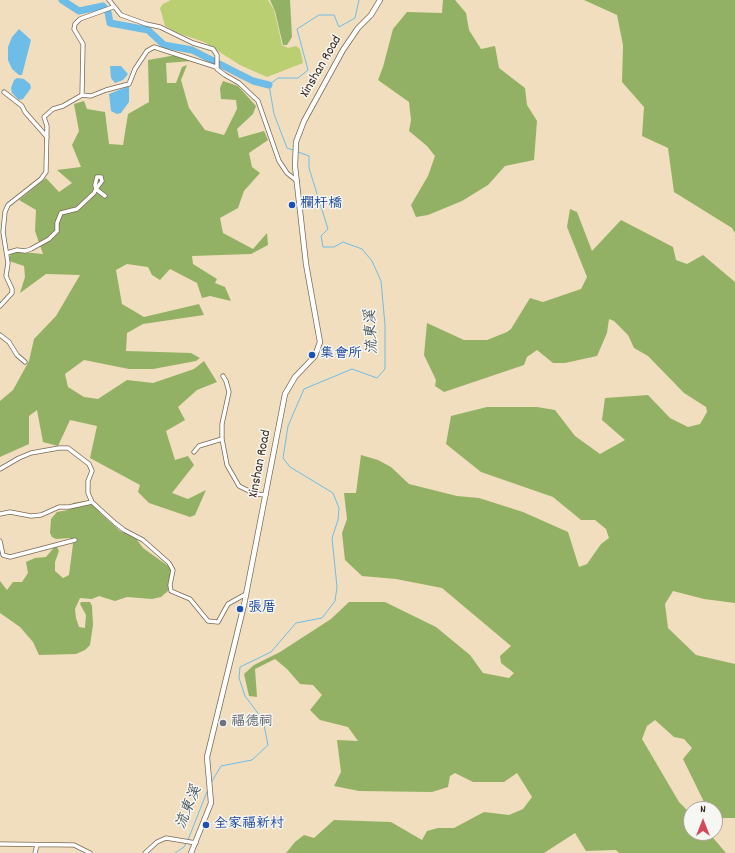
<!DOCTYPE html>
<html>
<head>
<meta charset="utf-8">
<style>
	body { margin:0 }
	#map { position:relative; width:735px; height:853px; overflow:hidden; background:#f1debe; font-family:Dekko,sans-serif }
	canvas { display:block }
	.north { position:absolute; left:683px; top:801px; width:40px; height:40px; box-sizing:border-box; background:#f6f6f2; border:1px solid #aba49d; border-radius:50%; rotate:0deg; font-size:11px; font-weight:700; line-height:16px; text-align:center; color:#3b2a1e }
	.north::after { content:''; display:block; margin:auto; width:14px; height:18px; background:#d1495b; clip-path:polygon(50% 0,100% 100%,50% 72%,0 100%) }
</style>
</head>
<body>
<div id="map">
<canvas width="735" height="853"></canvas>
<div class="north">N</div>
</div>
<script>
const context = document.querySelector('canvas').getContext('2d');
context.lineJoin = 'round';
function paint(path, color) { context.fillStyle = color; context.fill(path, 'evenodd'); }
const poly = rows => new Path2D(rows.map(r => 'M' + r).join(''));
function trace(path, color, width, dash) { context.strokeStyle = color; context.lineWidth = width; context.lineCap = dash ? 'butt' : 'round'; context.setLineDash(dash || []); context.stroke(path); }
function label(font, color, halo, rows, align = 'center') {
  context.font = font + ' Dekko,"LXGW WenKai TC",sans-serif'; context.lineWidth = 3; context.setLineDash([]); context.textBaseline = 'middle'; context.strokeStyle = halo; context.fillStyle = color; for (const [text, x, y, turn = 0] of rows) {
    context.save(); context.translate(x, y); context.rotate((+turn || 0) * Math.PI / 180); context.textAlign = isNaN(turn) ? turn : align; if (halo) context.strokeText(text, 0, 0); context.fillText(text, 0, 0); context.restore();
  }
}
const green = poly([
	[171,0,268,0,274,10,282,45,288,48,296,46,300,49,303,63,267,77,240,65,204,42,178,33,165,26,160,8,163,4]
]);
const forest = poly([
	[270,0,290,0,292,37,287,45,283,45,275,11],
	[443,0,455,0,466,13,469,30,481,49,495,46,499,68,525,88,527,105,537,121,534,160,505,166,488,185,462,201,428,215,416,217,411,205,428,176,435,156,427,146,409,131,411,120,409,102,378,80,383,67,393,29,407,12,442,13],
	[584,0,735,0,735,233,732,228,674,192,668,148,642,136,644,107,622,82,623,45,617,15],
	[176,55,192,61,166,63,167,83,176,83,182,67,187,65,181,80,189,108,205,130,224,135,237,109,236,100,221,99,220,88,223,81,238,86,256,106,253,114,237,129,239,138,264,131,268,140,249,153,252,167,260,173,244,191,238,208,220,218,223,233,253,249,267,233,268,245,251,254,192,256,193,264,217,279,215,283,225,287,231,301,210,296,202,298,197,283,170,269,160,280,152,275,148,267,127,264,116,270,122,304,144,317,199,304,204,315,143,324,127,333,126,351,191,353,200,358,196,361,153,369,129,369,84,360,65,374,68,387,84,397,98,399,127,380,153,383,194,369,204,361,217,382,197,390,178,407,185,420,166,431,175,460,188,456,194,465,172,493,188,499,206,490,195,515,190,517,149,503,138,492,140,485,90,458,97,426,70,420,58,446,43,442,37,410,29,416,29,444,0,457,0,401,13,390,29,361,34,339,56,316,80,275,46,274,20,293,25,277,24,266,9,261,11,251,43,254,35,231,36,210,19,200,46,178,59,192,72,183,57,170,81,167,72,145,79,131,74,104,84,101,87,109,105,112,109,144,123,145,128,114,149,102,148,60],
	[570,209,577,212,592,251,621,220,673,247,676,260,687,264,703,255,735,282,735,603,704,599,673,591,665,604,668,628,696,655,735,664,735,818,720,818,715,813,715,809,710,809,706,806,683,759,692,748,684,739,674,737,655,720,647,726,642,739,679,802,691,814,691,833,709,833,726,853,619,853,616,850,586,851,575,833,544,853,286,853,295,842,304,835,314,838,334,820,391,822,422,840,427,831,438,828,454,828,484,812,509,815,523,809,532,797,517,773,504,782,473,782,455,773,450,776,448,787,432,792,359,791,334,786,341,772,337,740,358,741,348,727,320,720,310,710,322,695,313,685,300,684,287,669,275,659,255,669,257,697,249,696,244,674,254,665,280,652,331,619,349,602,385,602,436,627,470,655,483,673,509,678,514,673,501,663,500,656,511,646,442,588,396,579,362,576,345,560,342,533,347,519,344,493,356,493,361,455,378,460,391,467,409,484,457,496,479,498,523,512,568,532,579,567,587,564,601,544,609,538,606,529,595,520,581,520,553,497,481,472,446,444,451,416,487,407,537,407,555,410,575,436,600,454,625,440,602,420,605,398,648,395,670,418,688,427,700,424,707,412,706,407,684,393,648,356,634,348,628,335,614,321,609,319,607,333,597,356,565,363,553,363,537,350,527,357,524,365,444,392,435,386,436,380,424,355,427,323,464,340,487,340,507,332,511,329,530,298,543,302,581,289,587,277,567,227],
	[85,501,94,504,100,513,120,531,135,537,143,548,171,568,168,591,161,597,152,599,127,597,115,601,99,596,92,599,80,598,75,609,76,618,79,627,85,628,86,615,80,604,81,602,90,602,92,606,93,625,90,645,85,650,76,654,39,655,33,642,20,627,0,613,0,581,7,590,13,582,22,582,28,573,26,562,35,558,46,557,56,545,59,551,55,562,55,571,63,578,69,575,73,544,70,538,56,539,52,537,50,533,51,519,57,512,68,510,73,503]
]);
const water = poly([
	[19,29,31,40,22,75,19,75,12,69,8,60,8,47,12,37],
	[110,66,121,66,128,74,123,80,115,83,111,78],
	[17,78,24,79,30,84,31,88,23,99,19,100,12,93,11,88,14,80],
	[129,86,129,102,121,113,117,114,111,111,109,94]
]);
const stream = poly([
	[293,150,287,148,274,114,269,85,278,78,298,78,308,70,297,29,319,15,334,15,339,27,355,18,359,0],
	[211,783,221,766,252,760,268,745,263,720,245,696,239,678,240,667,271,652,296,623,322,618,335,601,337,587,332,538,338,520,339,508,333,493,290,467,283,458,288,426,304,389,352,369,377,378,385,369,385,325,381,281,372,261,362,249,343,242,334,247,323,247,321,236,328,229,309,168,309,156,298,152],
	[188,840,208,789],
	[175,853,184,847,186,843]
]);
const river = poly([
	[62,0,79,11,103,6,108,12,110,23,148,30,164,45,192,50,253,81,269,85]
]);
const minor = poly([
	[109,0,121,15,146,24,160,27,193,43,213,49,217,55,217,69,225,75,239,83,258,101,279,161,287,173,297,181],
	[4,92,22,106,25,112,47,137],
	[82,95,83,44,74,29,75,24,80,19,113,7],
	[7,253,17,250,25,251,31,249,49,239,57,231,57,223,61,213,77,209,94,193,96,189,102,181,101,177,97,177,95,185,96,189,105,196],
	[0,306,12,293,12,289,6,276,8,263,3,232,5,212,8,205,41,179,46,172,47,126,44,117,53,109,63,106,82,95,91,96,106,90,129,84,135,69,147,51,154,47,216,67],
	[0,335,9,342,17,355,25,362],
	[223,376,226,381,229,392,222,424,222,439,227,465,239,486,255,494,266,495],
	[194,452,199,446,222,439],
	[0,469,19,458,31,453,59,448,68,448,89,464,92,471,88,481,88,493,92,502,115,523,124,530,143,540,169,563,173,570,170,585,171,591,190,599,208,621,218,622,228,604,246,594],
	[0,514,10,512,31,516,41,515,59,507,69,507,92,502],
	[0,541,3,555,10,557,75,540],
	[0,844,74,845,90,853],
	[35,853,37,845],
	[145,853,157,842,166,838,196,843]
]);
const tertiary = poly([
	[191,853,211,803,207,757,244,605,285,394,295,377,315,356,320,342,306,264,295,166,296,142,304,121,343,50,358,28,371,15,380,0]
]);
const markers = [
	[292,205,4,"#1a4fb4"],
	[312,355,4,"#1a4fb4"],
	[240,609,4,"#1a4fb4"],
	[223,723,4,"#6b7280"],
	[206,825,4,"#1a4fb4"]
];
const streetNames = [
	["Xinshan Road",322,67,-60],
	["Xinshan Road",261,464,-79]
];
const transitNames = [
	["欄杆橋",300,205],
	["集會所",320,355],
	["張厝",248,609],
	["全家福新村",214,825]
];
const worshipNames = [
	["福德祠",231,723]
];
const waterNames = [
	["流東溪",373,332,-93],
	["流東溪",190,808,-68]
];
paint(green, '#bace72');
paint(forest, '#93b164');
paint(water, '#6dbde8');
trace(stream, '#6dbde8', 1);
trace(river, '#6dbde8', 7);
trace(minor, '#7b6956', 5);
trace(tertiary, '#7b6956', 6);
trace(minor, '#fff', 3.5);
trace(tertiary, '#fff', 4.5);
for (const [x, y, r, color] of markers) { const dot = new Path2D(); dot.arc(x, y, r, 0, 2 * Math.PI); context.fillStyle = color; context.fill(dot); trace(dot, '#f6f6f2', 1.5); }
label('14px', '#3b2a1e', '#f6f6f2', streetNames);
label('14px', '#164399', '#f6f6f2', transitNames, 'left');
label('14px', '#5b616d', '#f6f6f2', worshipNames, 'left');
label('italic 15px', '#4a565b', '#f6f6f2', waterNames);
</script>
</body>
</html>
